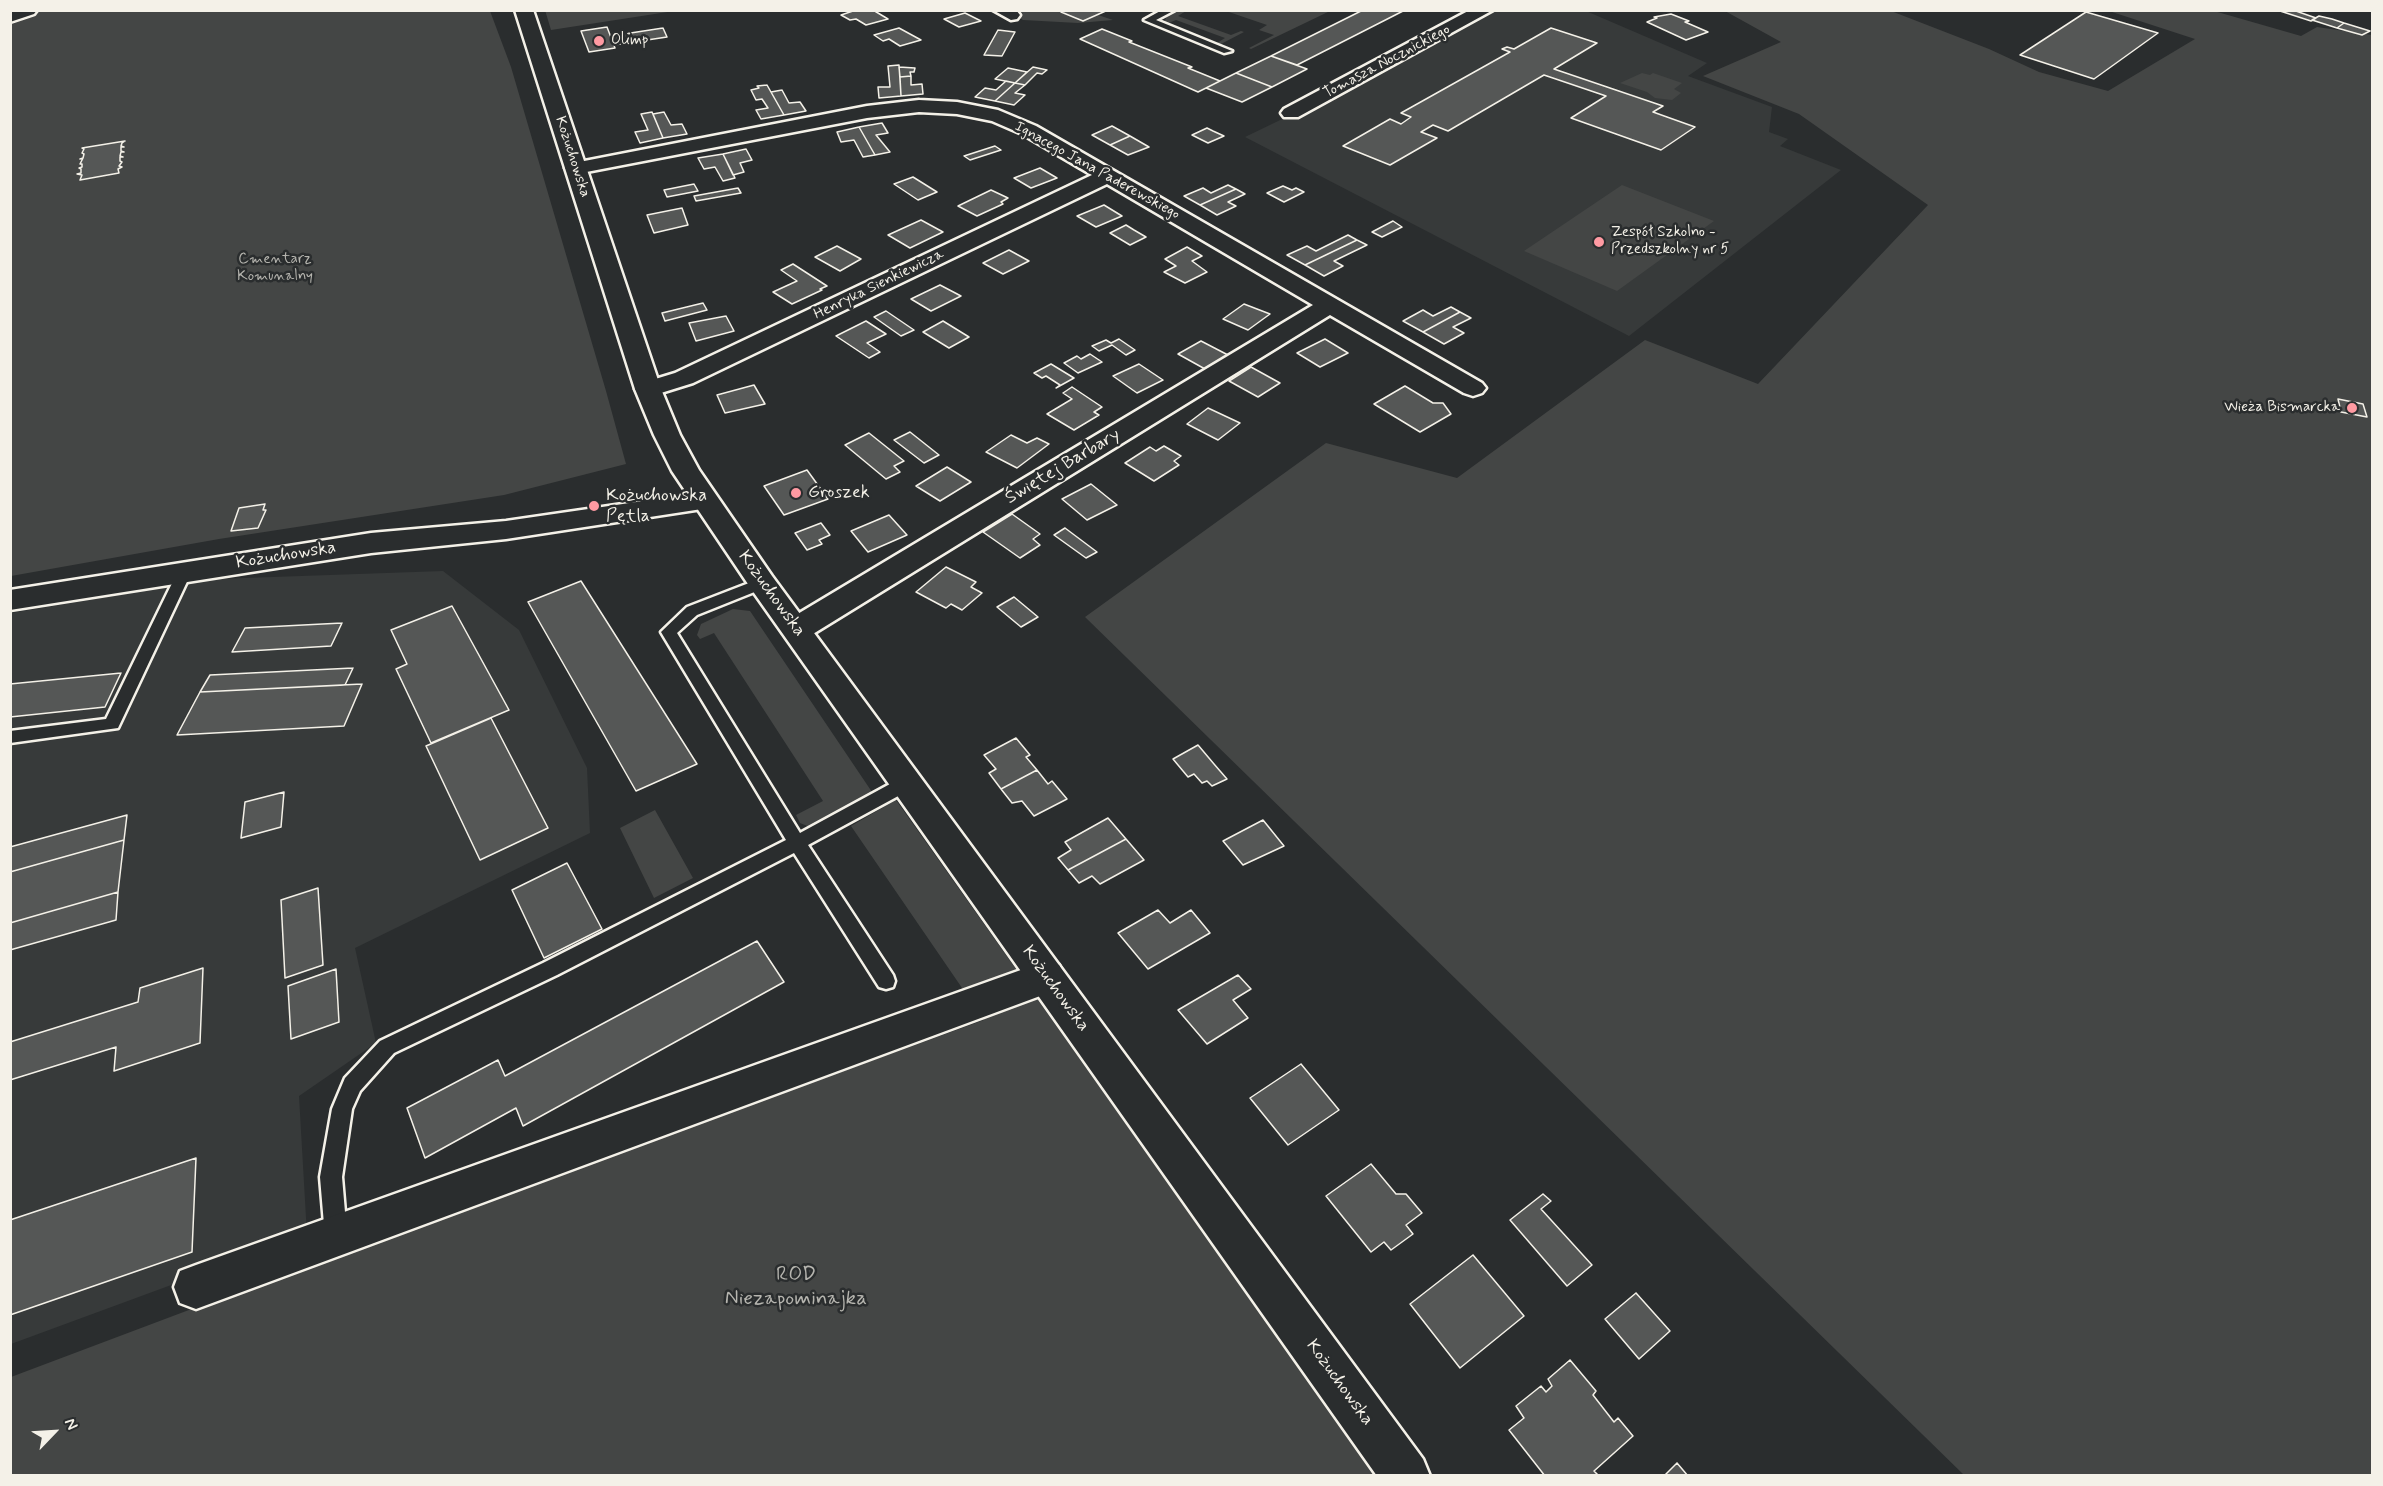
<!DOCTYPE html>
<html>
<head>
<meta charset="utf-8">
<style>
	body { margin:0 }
	#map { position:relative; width:2383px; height:1486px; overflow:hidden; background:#2a2d2e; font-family:Mynerve,sans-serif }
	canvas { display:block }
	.frame { position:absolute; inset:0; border:12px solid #f4f1e8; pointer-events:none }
	.north { position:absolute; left:24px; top:1402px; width:60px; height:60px; -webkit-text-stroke:4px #2a2d2e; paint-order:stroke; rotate:65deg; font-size:16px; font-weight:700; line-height:24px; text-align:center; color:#f4f1e8 }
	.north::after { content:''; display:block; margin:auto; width:21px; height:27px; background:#f4f1e8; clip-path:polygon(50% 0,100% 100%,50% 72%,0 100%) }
</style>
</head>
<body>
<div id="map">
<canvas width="2383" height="1486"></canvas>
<div class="frame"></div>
<div class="north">N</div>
</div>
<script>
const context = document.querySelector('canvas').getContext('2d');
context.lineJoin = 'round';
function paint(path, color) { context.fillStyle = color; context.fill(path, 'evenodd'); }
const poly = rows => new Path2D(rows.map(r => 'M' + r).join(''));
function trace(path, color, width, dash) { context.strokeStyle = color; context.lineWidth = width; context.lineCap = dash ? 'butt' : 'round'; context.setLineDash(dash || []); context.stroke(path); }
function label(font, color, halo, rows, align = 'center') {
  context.font = font + ' Mynerve,sans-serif'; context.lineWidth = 5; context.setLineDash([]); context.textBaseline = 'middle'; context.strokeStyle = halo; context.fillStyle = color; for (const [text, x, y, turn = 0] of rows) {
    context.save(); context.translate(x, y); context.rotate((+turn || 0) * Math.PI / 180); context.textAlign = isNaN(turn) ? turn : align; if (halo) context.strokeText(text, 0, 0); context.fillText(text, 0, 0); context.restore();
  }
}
const built = poly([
	[1493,11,1586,11,1707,63,1688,76,1772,107,1769,132,1788,139,1780,146,1841,170,1629,336,1245,137,1330,96],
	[443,571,519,630,587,768,590,833,355,948,376,1043,299,1096,307,1235,11,1344,11,613,216,579]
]);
const green = poly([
	[17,10,490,11,511,67,606,391,626,464,504,495,219,539,11,576,11,13],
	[545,10,674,10,674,11,551,30],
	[1018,11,1066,11,1062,13,1083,21,1098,15,1113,20,1078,23,1023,20,1013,14],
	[1181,11,1186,11,1178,16,1231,35,1241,31,1244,32,1221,44,1217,43,1225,38,1176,20,1166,24,1164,22,1168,14],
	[1226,11,1330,10,1330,11,1251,49,1249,48,1274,35,1259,30,1267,25],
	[1725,11,1891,11,1989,49,2039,72,2108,91,2195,39,2109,11,2214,11,2301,36,2317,27,2372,35,2372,1475,1964,1475,1085,617,1326,443,1457,478,1645,340,1758,384,1928,205,1799,114,1703,76,1781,42],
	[1642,73,1650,75,1653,73,1682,83,1674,89,1681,93,1672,100,1655,98,1647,92,1620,83],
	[1622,185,1714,221,1617,291,1524,251],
	[733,609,750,611,872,792,826,822,810,827,800,823,796,815,823,801,714,633,700,639,697,635,701,624],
	[896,800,1375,1475,11,1476,11,1377,319,1261,984,1020,851,826],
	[655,810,693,878,654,898,620,828]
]);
const building = poly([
	[856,10,873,10,888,19,866,25,856,19,850,20,841,15,856,10],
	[1066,10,1108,10,1083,21,1061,12,1066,10],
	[1363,10,1405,10,1297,65,1271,56,1363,10],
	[2277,10,2293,10,2316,18,2311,21,2277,10],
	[2086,12,2158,33,2094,79,2020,55,2086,12],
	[965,13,981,21,959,27,944,19,965,13],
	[1671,14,1689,21,1685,22,1708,32,1686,40,1647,22,1657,18,1654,17,1671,14],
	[2319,16,2332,19,2344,23,2337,28,2312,20,2319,16],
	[2344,23,2370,31,2362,35,2337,28,2344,23],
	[607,27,615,48,589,52,581,31,607,27],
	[663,28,667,37,614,45,611,36,663,28],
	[899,28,921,40,900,46,889,39,883,41,874,35,899,28],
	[1551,28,1597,43,1554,69,1663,106,1653,112,1695,127,1661,150,1571,118,1606,96,1544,75,1448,131,1433,125,1421,132,1437,138,1390,165,1343,146,1390,119,1401,124,1411,117,1401,113,1510,52,1502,49,1507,47,1514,49,1551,28],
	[1102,29,1132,41,1129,42,1192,67,1188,68,1220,81,1198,92,1080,39,1102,29],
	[998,30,1015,32,1002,56,984,55,998,30],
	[1271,56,1307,69,1272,87,1236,73,1271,56],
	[899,65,901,96,879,98,878,87,890,87,888,66,899,65],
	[899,67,915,68,914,72,910,72,911,76,900,77,899,67],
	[1033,67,1047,70,1042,74,1037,73,1025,85,1015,83,1033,67],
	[1008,68,1027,72,1015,83,995,79,1008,68],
	[1236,73,1272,87,1242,102,1206,88,1236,73],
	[911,76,911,85,922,84,923,94,901,96,900,77,911,76],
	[1006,81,1015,83,995,101,975,97,985,88,996,90,1006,81],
	[1015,83,1025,85,1015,93,1025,95,1014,105,995,101,1015,83],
	[767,85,784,115,761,119,756,110,768,108,762,99,756,100,751,90,759,88,757,86,767,85],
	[782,90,789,103,800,102,806,111,784,115,771,92,782,90],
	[652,112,663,138,640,143,635,132,648,130,641,114,652,112],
	[664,112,671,125,682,124,687,134,663,138,653,114,664,112],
	[882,123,888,133,876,135,890,152,875,155,859,127,882,123],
	[1112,126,1130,136,1110,145,1092,135,1112,126],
	[859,127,875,155,863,157,854,140,841,142,837,132,859,127],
	[1207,128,1213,131,1224,136,1208,143,1192,135,1207,128],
	[1130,136,1149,147,1128,155,1110,145,1130,136],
	[125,141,122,143,121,146,124,147,121,147,121,151,124,152,121,152,120,156,123,157,120,157,120,161,122,162,119,166,122,167,118,169,119,173,80,180,82,175,77,174,81,173,81,169,79,168,82,167,82,164,80,164,83,158,80,159,83,158,84,154,82,153,84,149,82,148,125,141],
	[995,146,1001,150,970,160,964,156,995,146],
	[746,149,752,160,740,163,744,172,733,175,723,154,746,149],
	[723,154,735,178,723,181,715,167,704,169,698,158,723,154],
	[1040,168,1057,178,1031,188,1014,178,1040,168],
	[913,177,937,192,918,200,894,184,913,177],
	[694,184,698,191,667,197,664,190,694,184],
	[1228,185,1236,189,1200,205,1184,196,1203,188,1211,193,1228,185],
	[1283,186,1292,190,1296,188,1304,192,1284,202,1267,193,1283,186],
	[738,188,741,193,696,201,694,196,738,188],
	[1236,189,1245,194,1228,202,1236,206,1217,215,1200,205,1236,189],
	[991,190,1008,198,1001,202,1003,204,977,216,958,206,991,190],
	[1104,205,1122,216,1096,227,1077,216,1104,205],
	[682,208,688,225,654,233,647,215,682,208],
	[921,220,943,232,910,248,888,235,921,220],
	[1393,221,1402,227,1382,237,1372,232,1393,221],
	[1126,225,1134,230,1146,237,1130,245,1110,233,1126,225],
	[1348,235,1357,240,1305,265,1287,255,1307,246,1316,251,1348,235],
	[1357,240,1367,245,1334,261,1343,266,1324,276,1305,265,1357,240],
	[837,246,861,259,840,271,815,257,837,246],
	[1187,247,1202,256,1192,261,1207,272,1185,283,1164,272,1176,266,1165,259,1187,247],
	[1009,250,1029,261,1003,274,983,263,1009,250],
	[793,264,827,286,820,289,822,290,792,304,773,292,797,281,781,270,793,264],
	[940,285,961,296,931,311,911,299,940,285],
	[703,303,707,310,665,321,662,313,703,303],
	[1244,304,1270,314,1248,330,1223,319,1244,304],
	[1451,307,1460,312,1423,332,1403,321,1423,310,1433,316,1451,307],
	[886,311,914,330,901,336,874,317,886,311],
	[1460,312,1471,318,1453,327,1464,333,1444,344,1423,332,1460,312],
	[726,316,734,331,696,341,689,323,726,316],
	[866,321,886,334,867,343,880,352,869,358,836,336,866,321],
	[943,321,969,337,949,348,923,332,943,321],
	[1119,339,1135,350,1126,355,1112,345,1099,351,1092,346,1106,340,1111,343,1119,339],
	[1325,339,1348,353,1320,367,1297,353,1325,339],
	[1201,341,1228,355,1205,369,1178,354,1201,341],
	[1090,354,1102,362,1078,373,1064,363,1077,356,1081,359,1090,354],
	[1051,364,1074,378,1056,388,1060,385,1046,376,1042,378,1034,373,1051,364],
	[1139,364,1163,380,1137,393,1113,376,1139,364],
	[1251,367,1280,383,1258,397,1229,381,1251,367],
	[754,385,765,404,725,413,717,395,754,385],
	[1405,386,1433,403,1443,403,1451,414,1420,432,1374,404,1405,386],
	[1072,387,1102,407,1094,412,1099,415,1074,430,1047,414,1072,399,1063,393,1072,387],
	[2338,399,2363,404,2367,417,2341,412,2338,399],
	[1208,408,1240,423,1218,440,1187,424,1208,408],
	[910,432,939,455,924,463,894,440,910,432],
	[869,433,904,461,894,466,900,472,886,479,845,445,869,433],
	[1011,435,1027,443,1037,438,1049,444,1017,468,986,452,1011,435],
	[1164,446,1181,456,1174,461,1179,465,1154,481,1125,463,1150,447,1156,451,1164,446],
	[947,467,971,482,940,501,916,486,947,467],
	[807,470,828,499,784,515,764,486,807,470],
	[1091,484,1117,505,1087,520,1062,499,1091,484],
	[265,504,263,510,266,510,258,528,231,531,239,508,265,504],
	[1012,514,1040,534,1033,539,1040,545,1020,558,983,532,1012,514],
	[889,515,907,535,868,552,851,531,889,515],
	[821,523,830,535,819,540,822,544,807,550,795,533,821,523],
	[1065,528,1097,552,1086,558,1054,535,1065,528],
	[946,567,976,582,971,587,982,593,962,610,951,604,946,608,916,592,946,567],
	[581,581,697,764,636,791,528,602,581,581],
	[1014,597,1038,617,1021,627,997,607,1014,597],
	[452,606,509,710,431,743,396,669,407,664,391,630,452,606],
	[342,623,331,646,232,652,245,628,342,623],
	[353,668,345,685,200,692,210,675,353,668],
	[121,673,105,707,10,717,10,684,121,673],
	[362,684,344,726,177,735,200,692,362,684],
	[491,718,548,828,480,860,426,746,491,718],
	[1016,738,1030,755,1026,757,1037,770,1001,789,989,773,996,769,984,755,1016,738],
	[1198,745,1214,764,1227,779,1212,786,1207,781,1202,783,1194,774,1188,777,1173,759,1198,745],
	[1037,770,1048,784,1052,781,1067,799,1034,816,1022,801,1012,803,1001,789,1037,770],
	[284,792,281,827,241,838,245,802,284,792],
	[127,815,124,840,10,872,10,847,127,815],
	[1108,818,1126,839,1068,870,1058,858,1071,850,1065,842,1108,818],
	[1263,820,1284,846,1243,865,1223,841,1263,820],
	[1126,839,1144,860,1100,884,1092,876,1079,883,1068,870,1126,839],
	[124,840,118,892,10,923,10,872,124,840],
	[567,863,602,929,544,958,512,890,567,863],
	[318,888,323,965,285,978,281,900,318,888],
	[118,892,116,920,10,950,10,923,118,892],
	[1158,910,1170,923,1191,910,1210,933,1148,969,1118,933,1158,910],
	[757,941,784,982,523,1126,516,1108,425,1158,407,1108,498,1060,505,1076,757,941],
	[203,968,200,1043,114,1071,116,1047,10,1080,10,1042,138,1002,140,988,203,968],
	[336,969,339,1022,291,1039,288,986,336,969],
	[1238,975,1251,989,1233,1000,1248,1018,1207,1044,1178,1010,1238,975],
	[1301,1064,1339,1110,1288,1145,1250,1098,1301,1064],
	[196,1158,192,1252,10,1315,10,1220,196,1158],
	[1371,1164,1396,1194,1406,1194,1422,1213,1406,1225,1413,1234,1391,1250,1384,1242,1371,1252,1326,1196,1371,1164],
	[1543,1194,1551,1201,1541,1209,1592,1265,1567,1286,1510,1220,1543,1194],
	[1473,1255,1524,1316,1460,1368,1410,1304,1473,1255],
	[1636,1293,1670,1331,1639,1359,1605,1319,1636,1293],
	[1570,1360,1596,1391,1593,1395,1614,1422,1618,1418,1633,1436,1594,1471,1599,1476,1545,1476,1509,1430,1524,1418,1516,1406,1541,1386,1546,1392,1552,1386,1548,1379,1570,1360],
	[1677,1463,1688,1476,1664,1476,1677,1463]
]);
const lane = poly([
	[1162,10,1175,10,1156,20,1232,51,1224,53,1144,20,1162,10],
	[185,566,192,571,118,728,10,743,10,731,106,719,178,571,185,566],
	[762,578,767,579,769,583,767,587,697,615,677,633,800,833,901,778,907,776,913,778,915,783,913,788,808,845,893,975,895,981,893,987,886,989,879,987,794,853,557,975,394,1053,360,1091,352,1109,342,1177,347,1236,344,1244,336,1247,328,1244,325,1236,320,1177,332,1109,345,1078,380,1041,543,963,786,840,661,632,687,607,762,578]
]);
const street = poly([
	[37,10,34,14,10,22,10,11,37,10],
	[993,10,1016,10,1020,15,1017,19,1011,20,993,10],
	[1470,10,1493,10,1298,117,1284,117,1281,113,1284,109,1470,10],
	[919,100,957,102,998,110,1036,126,1482,383,1486,388,1482,393,1473,396,1464,393,1330,315,808,637,797,640,786,637,782,629,786,621,1313,305,1107,184,693,383,648,397,639,394,635,389,639,384,675,373,1092,175,1022,134,992,121,957,114,919,112,867,118,576,174,569,172,565,168,569,164,867,106,919,100],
	[705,492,715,495,719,501,715,507,506,539,371,553,10,610,10,590,371,533,506,521,705,492],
	[1046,961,1059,965,1065,977,1059,989,196,1309,180,1303,174,1287,180,1271,196,1265,1046,961]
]);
const secondary = poly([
	[515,10,533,10,661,389,680,435,699,470,772,576,1423,1459,1430,1476,1377,1476,752,590,672,471,654,435,635,389,515,10]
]);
const markers = [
	[599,41,6,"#ff9aa2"],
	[1599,242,6,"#ff9aa2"],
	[2352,408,6,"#ff9aa2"],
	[796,493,6,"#ff9aa2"],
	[594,506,6,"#ff9aa2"]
];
const farPoinames = [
	["Olimp",611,41],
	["Zespół Szkolno -",1611,233],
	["Przedszkolny nr 5",1611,250],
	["Wieża Bismarcka",2340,408,"right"]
];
const farStreetnames = [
	["Tomasza Nocznickiego",1387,62,-28],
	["Kożuchowska",572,157,72],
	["Ignacego Jana Paderewskiego",1097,171,29],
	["Henryka Sienkiewicza",879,285,-26]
];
const farParknames = [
	["Cmentarz",275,260],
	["Komunalny",275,277]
];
const streetNames = [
	["Świętej Barbary",1063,467,-31],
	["Kożuchowska",286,556,-9],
	["Kożuchowska",771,594,54],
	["Kożuchowska",1055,989,54],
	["Kożuchowska",1339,1383,54]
];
const poiNames = [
	["Groszek",808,493],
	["Kożuchowska",606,496],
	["Pętla",606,517]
];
const nearParknames = [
	["ROD",796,1276],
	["Niezapominajka",796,1300]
];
paint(built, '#373a3a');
paint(green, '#444645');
paint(building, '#555756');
trace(building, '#f4f1e8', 1.5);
trace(lane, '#f4f1e8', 5);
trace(street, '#f4f1e8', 5);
trace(secondary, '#f4f1e8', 5);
paint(lane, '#2a2d2e');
paint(street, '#2a2d2e');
paint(secondary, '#2a2d2e');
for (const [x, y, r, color] of markers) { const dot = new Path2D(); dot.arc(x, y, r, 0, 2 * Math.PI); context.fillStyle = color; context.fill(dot); trace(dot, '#2a2d2e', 2); }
label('15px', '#f4f1e8', '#2a2d2e', farPoinames, 'left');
label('15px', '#f4f1e8', '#2a2d2e', farStreetnames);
label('15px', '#b6b5af', '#2a2d2e', farParknames);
label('18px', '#f4f1e8', '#2a2d2e', streetNames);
label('18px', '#f4f1e8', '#2a2d2e', poiNames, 'left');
label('21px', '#b6b5af', '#2a2d2e', nearParknames);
</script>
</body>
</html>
